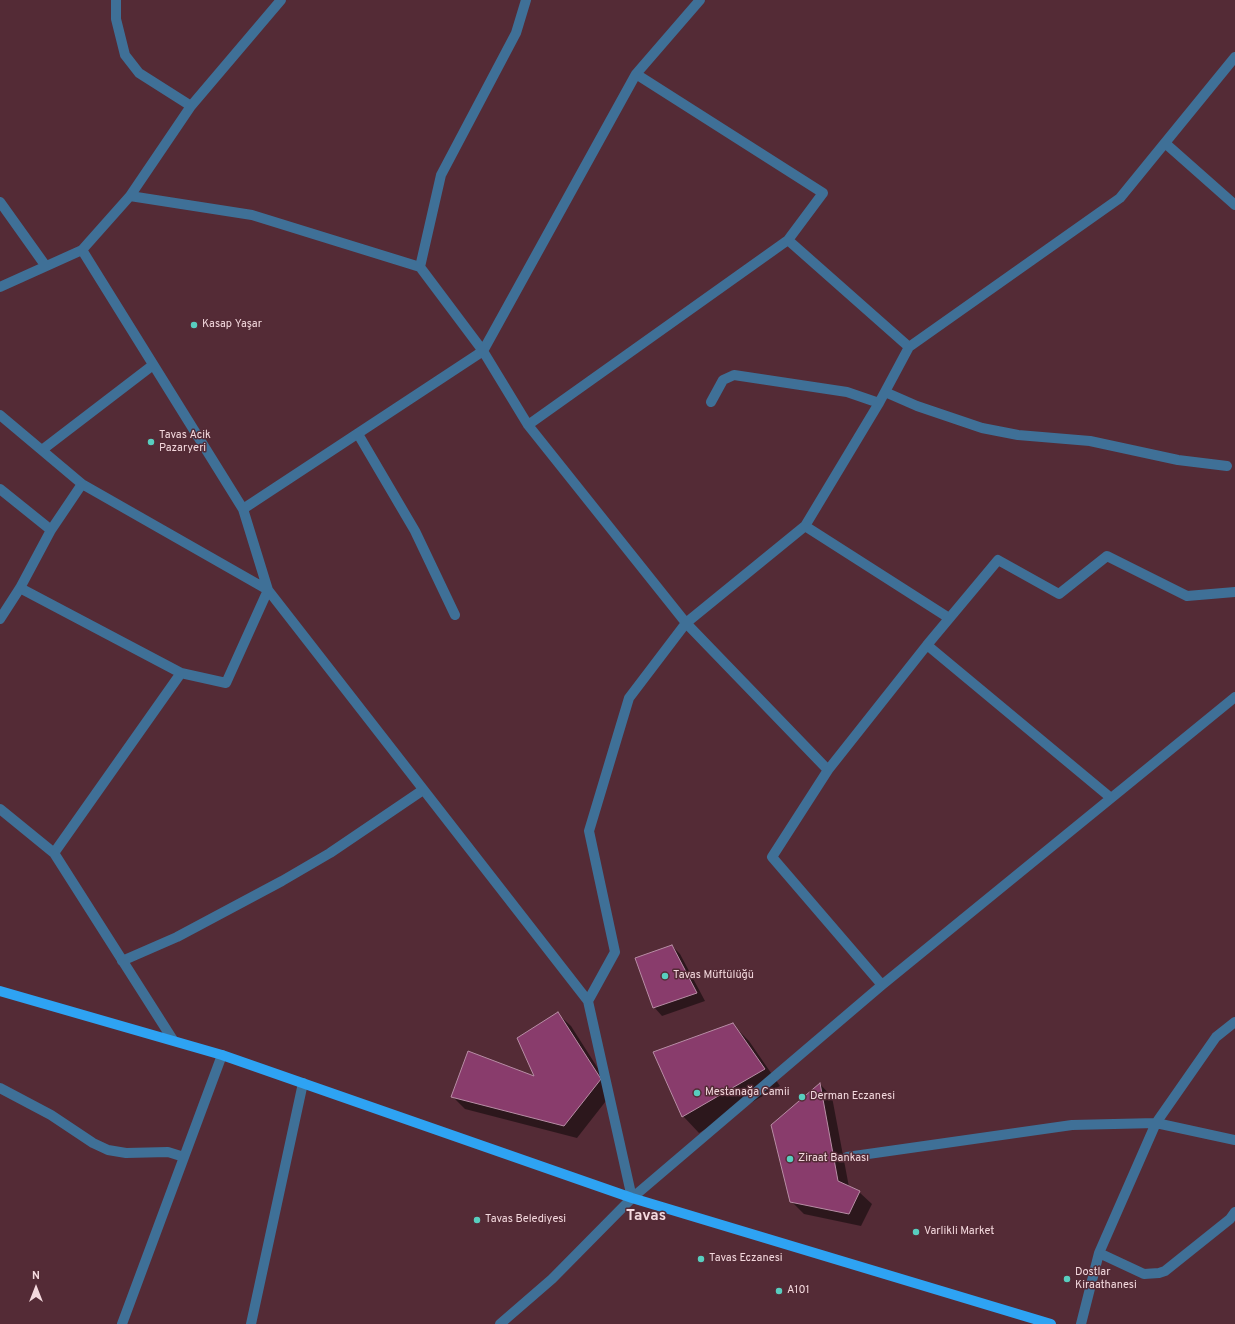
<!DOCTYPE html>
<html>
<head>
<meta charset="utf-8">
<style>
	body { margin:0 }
	#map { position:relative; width:1235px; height:1324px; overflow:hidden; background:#542b36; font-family:Overpass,sans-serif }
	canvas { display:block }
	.north { position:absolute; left:16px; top:1268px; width:40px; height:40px; -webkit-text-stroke:3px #542b36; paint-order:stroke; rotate:0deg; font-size:11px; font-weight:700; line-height:16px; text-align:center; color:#f4d9de }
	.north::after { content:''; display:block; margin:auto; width:14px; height:18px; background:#f4d9de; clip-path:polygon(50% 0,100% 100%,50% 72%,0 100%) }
</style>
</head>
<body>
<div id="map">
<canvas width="1235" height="1324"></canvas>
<div class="north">N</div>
</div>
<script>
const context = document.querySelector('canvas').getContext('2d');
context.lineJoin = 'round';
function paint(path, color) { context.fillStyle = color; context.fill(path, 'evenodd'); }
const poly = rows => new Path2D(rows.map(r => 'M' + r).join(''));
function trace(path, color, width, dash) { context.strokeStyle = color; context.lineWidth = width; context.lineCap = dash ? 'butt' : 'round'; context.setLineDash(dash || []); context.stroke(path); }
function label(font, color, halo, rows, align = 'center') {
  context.font = font + ' Overpass,sans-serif'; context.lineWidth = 3; context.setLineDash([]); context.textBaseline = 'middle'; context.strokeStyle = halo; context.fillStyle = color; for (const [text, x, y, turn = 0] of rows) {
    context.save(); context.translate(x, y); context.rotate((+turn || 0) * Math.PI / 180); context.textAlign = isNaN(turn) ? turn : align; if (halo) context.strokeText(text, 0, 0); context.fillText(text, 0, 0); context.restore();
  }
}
const shadow = poly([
	[672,946,680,954,705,1001,662,1016,654,1007],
	[558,1014,571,1026,613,1092,577,1138,465,1109,452,1096,536,1078],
	[733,1025,749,1041,780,1086,699,1133,683,1116],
	[820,1084,832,1097,849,1187,859,1192,872,1204,861,1226,804,1214,791,1201]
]);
const building = poly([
	[672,945,697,993,653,1008,635,958,672,945],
	[558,1012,601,1079,564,1126,451,1097,468,1051,534,1076,517,1038,558,1012],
	[733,1023,765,1069,682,1117,653,1052,733,1023],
	[820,1083,838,1181,860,1191,849,1214,790,1202,771,1125,820,1083]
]);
const minor = poly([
	[116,0,116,19,125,55,139,73,191,106],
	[636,74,700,0],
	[1165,143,1235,205],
	[130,196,252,215,420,267,483,351,243,509],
	[0,202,45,265],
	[788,240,909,347,879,403,805,526],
	[82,250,130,196,191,106,281,0],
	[420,267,441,175,516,33,526,0],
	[0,287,82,250,243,509,268,590,226,683,181,673,54,853],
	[909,347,1120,198,1235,57],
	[885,392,917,406,982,428,1018,435,1090,441,1178,460,1227,466],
	[711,402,723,380,734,375,847,392,879,403],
	[0,415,82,484,51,530,20,588,0,619],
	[528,425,483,351,636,74,823,193,788,240,528,425,686,623,805,526,949,618],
	[358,434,415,531,455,615],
	[42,450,153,365],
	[82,484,268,590,588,1001,632,1198],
	[0,489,51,530],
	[20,588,181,673],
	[927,645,998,560,1059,594,1107,556,1187,596,1235,592],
	[828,770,927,645,1111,798],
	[0,809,54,853,173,1040],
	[122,961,177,937,282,881,330,853,423,790],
	[588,1001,615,952,589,831,629,698,686,623,828,770,772,857,882,985],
	[0,1088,51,1115,93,1143,108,1150,126,1153,168,1152,184,1157],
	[847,1157,1072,1125,1156,1123,1235,1140],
	[1099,1253,1144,1274,1159,1273,1165,1271,1230,1219,1235,1212],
	[122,1324,222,1055],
	[251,1324,303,1083],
	[500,1324,552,1279,632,1198,882,985,1235,697],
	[1081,1324,1099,1253,1156,1123,1216,1037,1235,1022]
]);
const major = poly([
	[0,991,222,1055,632,1198,1051,1324]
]);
const markers = [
	[194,325,4,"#58cebf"],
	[151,442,4,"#58cebf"],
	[665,976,4,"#58cebf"],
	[697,1093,4,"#58cebf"],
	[802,1097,4,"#58cebf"],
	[790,1159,4,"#58cebf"],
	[477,1220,4,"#58cebf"],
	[916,1232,4,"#58cebf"],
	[701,1259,4,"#58cebf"],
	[1067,1279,4,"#58cebf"],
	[779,1291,4,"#58cebf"]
];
const poiNames = [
	["Kasap Yaşar",202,325],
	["Tavas Acik",159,436],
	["Pazaryeri",159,449],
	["Tavas Müftülüğü",673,976],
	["Mestanağa Camii",705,1093],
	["Derman Eczanesi",810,1097],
	["Ziraat Bankası",798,1159],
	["Tavas Belediyesi",485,1220],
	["Varlikli Market",924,1232],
	["Tavas Eczanesi",709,1259],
	["Dostlar",1075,1273],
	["Kiraathanesi",1075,1286],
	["A101",787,1291]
];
const districtNames = [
	["Tavas",646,1217]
];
paint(shadow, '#0007');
paint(building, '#893c6c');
trace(building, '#b88da5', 1);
trace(minor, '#3f7097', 10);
trace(major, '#2ea3f3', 10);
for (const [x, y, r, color] of markers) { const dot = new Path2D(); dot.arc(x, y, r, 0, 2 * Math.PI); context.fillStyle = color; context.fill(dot); trace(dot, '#542b36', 1.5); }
label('11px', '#f4d9de', '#542b36', poiNames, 'left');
label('bold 15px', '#f4d9de', '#542b36', districtNames);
</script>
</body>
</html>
